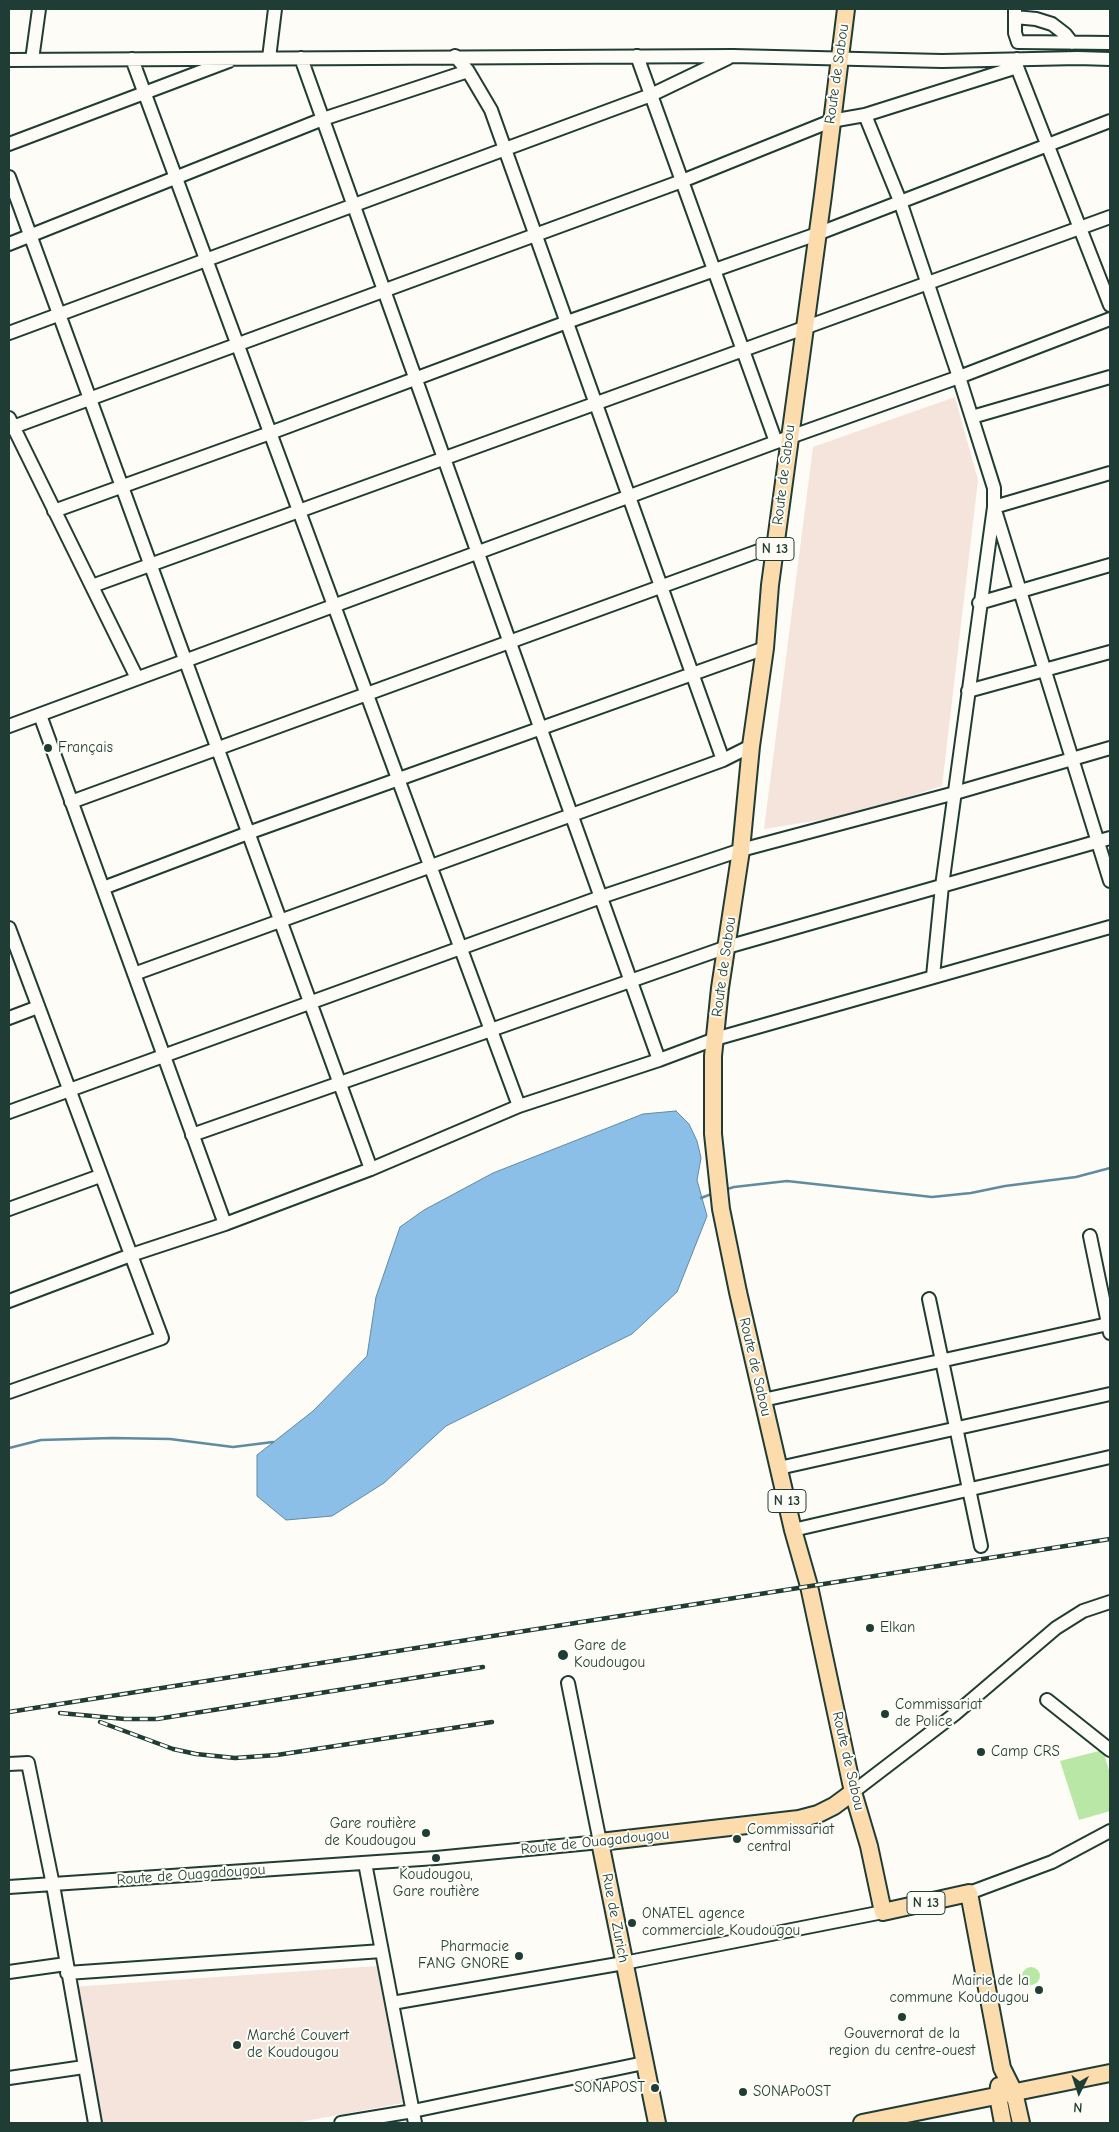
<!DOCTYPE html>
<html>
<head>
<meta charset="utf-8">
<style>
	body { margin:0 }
	#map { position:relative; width:1119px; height:2132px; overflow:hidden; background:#fdfcf7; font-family:"Comic Neue",sans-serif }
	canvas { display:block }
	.frame { position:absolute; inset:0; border:10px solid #1f3d34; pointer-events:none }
	.north { position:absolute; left:1054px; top:2067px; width:50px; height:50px; -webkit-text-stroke:4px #fdfcf7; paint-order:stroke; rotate:184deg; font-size:14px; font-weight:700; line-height:20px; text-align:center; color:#1f3d34 }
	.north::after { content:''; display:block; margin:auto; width:18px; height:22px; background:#1f3d34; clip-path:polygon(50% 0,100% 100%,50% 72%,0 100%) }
</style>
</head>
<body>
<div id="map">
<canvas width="1119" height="2132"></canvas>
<div class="frame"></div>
<div class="north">N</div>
</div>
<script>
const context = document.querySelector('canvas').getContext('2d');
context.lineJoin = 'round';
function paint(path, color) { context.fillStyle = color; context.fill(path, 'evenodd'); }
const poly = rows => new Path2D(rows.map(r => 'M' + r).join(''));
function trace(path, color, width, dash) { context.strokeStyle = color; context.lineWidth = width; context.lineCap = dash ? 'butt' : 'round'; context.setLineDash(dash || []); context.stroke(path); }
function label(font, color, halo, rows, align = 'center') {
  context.font = font + ' "Comic Neue",sans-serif'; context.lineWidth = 4; context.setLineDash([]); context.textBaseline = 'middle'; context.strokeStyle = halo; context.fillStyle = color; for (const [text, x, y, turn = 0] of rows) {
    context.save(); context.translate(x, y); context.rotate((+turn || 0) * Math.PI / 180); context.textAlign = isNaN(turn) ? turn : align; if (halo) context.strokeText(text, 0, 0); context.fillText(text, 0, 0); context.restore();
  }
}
const built = poly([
	[955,397,978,480,942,786,852,815,764,829,813,447],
	[377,1966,403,2103,295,2123,97,2123,72,1987]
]);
const green = poly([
	[1103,1750,1110,1774,1110,1811,1079,1820,1060,1761],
	'1022 1976a9 9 0 1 1 18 0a9 9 0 1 1-18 0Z'
]);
const water = poly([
	[676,1111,689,1124,697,1141,701,1158,697,1180,707,1216,677,1292,632,1334,446,1426,384,1483,332,1516,286,1520,257,1496,257,1455,313,1411,367,1356,376,1297,400,1227,424,1210,493,1173,643,1114,676,1111]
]);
const stream = poly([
	[724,1190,734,1187,787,1181,932,1197,971,1193,1005,1186,1076,1177,1110,1168],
	[701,1198,714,1193],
	[9,1448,41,1440,112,1438,170,1439,233,1447,273,1442]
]);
const minor = poly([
	[1015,9,1015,33,1018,42,1110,43],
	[1015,17,1036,19,1052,24,1065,34,1072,43],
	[455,56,468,71,491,110,723,760],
	[637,56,776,442],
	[269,58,275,9],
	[301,58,659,1060],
	[132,59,519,1106],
	[1017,59,1017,67,1110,305],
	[9,60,733,56,942,61,1078,58,1110,59],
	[32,60,39,9],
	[865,115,900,201,959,377,994,488,994,507,1110,881],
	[9,144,229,61],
	[9,177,371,1169],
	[9,244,323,119,468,71],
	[9,333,651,95,728,58],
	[972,417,1110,377],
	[9,418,137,678],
	[13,427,682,181,831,121,865,115,1017,67],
	[54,511,270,433,567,322,817,234,1110,121],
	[92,586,1110,217],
	[979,603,1110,565],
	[968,691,1110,652],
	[40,715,225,1224],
	[9,726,776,442,959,377,1110,319],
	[71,802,775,545],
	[103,888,248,833,765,648],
	[9,928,162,1338,9,1392],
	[134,974,723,760,751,746],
	[933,976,942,886,994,507,1110,473],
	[9,1018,38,1007],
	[9,1112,601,897,741,850,955,793,1110,748],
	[192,1135,727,947,1110,838],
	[9,1209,100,1176],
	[1090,1236,1110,1333],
	[929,1299,981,1546],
	[9,1301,131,1255,225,1224,371,1169,519,1106,659,1060,715,1039,1110,927],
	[763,1400,1108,1324],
	[779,1468,1110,1394],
	[793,1530,1110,1457],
	[1047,1700,1110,1750],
	[9,1764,28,1763,53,1885,95,2123],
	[853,1792,955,1714,1056,1628,1083,1611,1110,1602],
	[365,1863,415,2123],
	[9,1887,436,1858,600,1842,568,1683],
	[969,1893,1052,1862,1110,1831],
	[9,1972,66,1964],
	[67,1973,382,1951],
	[392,2003,624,1963,883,1912],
	[9,2078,84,2067],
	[341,2123,413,2111,644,2063]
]);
const major = poly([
	[846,9,823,195,770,585,765,648,751,746,741,850,720,988,713,1056,713,1134,721,1209,738,1292,793,1530,809,1586,853,1792,869,1846,883,1912,969,1893,1002,2068,1014,2092,1021,2123],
	[999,2086,998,2096,1003,2123],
	[657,2123,600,1842,799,1819,818,1814,834,1806,853,1792],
	[862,2123,1110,2073]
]);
const rail = poly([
	[9,1712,1110,1539],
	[60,1713,125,1719,157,1719,483,1667],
	[100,1722,173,1749,196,1754,235,1758,277,1755,492,1722]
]);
const markers = [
	[48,748,5,"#1f3d34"],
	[870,1628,5,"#1f3d34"],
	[563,1655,6,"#1f3d34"],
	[885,1714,5,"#1f3d34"],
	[981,1752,5,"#1f3d34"],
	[426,1833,5,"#1f3d34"],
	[737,1839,5,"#1f3d34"],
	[436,1858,5,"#1f3d34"],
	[632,1923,5,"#1f3d34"],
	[519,1956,5,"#1f3d34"],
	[1039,1990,5,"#1f3d34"],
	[902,2017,5,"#1f3d34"],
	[237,2045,5,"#1f3d34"],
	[655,2088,5,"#1f3d34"],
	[743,2092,5,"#1f3d34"]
];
const shields = [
	[775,549,38],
	[787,1501,38],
	[926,1903,38]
];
const shieldNames = [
	["N 13",775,549],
	["N 13",787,1501],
	["N 13",926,1903]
];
const streetNames = [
	["Route de Sabou",837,74,-82],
	["Route de Sabou",784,475,-83],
	["Route de Sabou",724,967,-82],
	["Route de Sabou",755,1367,77],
	["Route de Sabou",848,1761,77],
	["Route de Ouagadougou",595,1842,-6],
	["Route de Ouagadougou",191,1875,-4],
	["Rue de Zurich",615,1918,79]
];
const poiNames = [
	["Français",58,748],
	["Elkan",880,1628],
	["Gare de",574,1646],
	["Koudougou",574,1663],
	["Commissariat",895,1705],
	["de Police",895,1722],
	["Camp CRS",991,1752],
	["Gare routière",416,1824,"right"],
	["de Koudougou",416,1841,"right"],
	["Commissariat",747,1830],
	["central",747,1847],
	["Koudougou,",436,1875,"center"],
	["Gare routière",436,1892,"center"],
	["ONATEL agence",642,1914],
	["commerciale Koudougou",642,1931],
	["Pharmacie",509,1947,"right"],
	["FANG GNORE",509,1964,"right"],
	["Mairie de la",1029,1981,"right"],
	["commune Koudougou",1029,1998,"right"],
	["Gouvernorat de la",902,2034,"center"],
	["region du centre-ouest",902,2051,"center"],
	["Marché Couvert",247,2036],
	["de Koudougou",247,2053],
	["SONAPOST",645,2088,"right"],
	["SONAPoOST",753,2092]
];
paint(built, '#f5e4db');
paint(green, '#b9e7a6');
paint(water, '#8bbfe8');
trace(water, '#608ba0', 1);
trace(stream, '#608ba0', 2.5);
trace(minor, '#1f3d34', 16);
trace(major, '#1f3d34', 20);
trace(minor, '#fdfcf7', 12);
trace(major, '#fcdcac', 16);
trace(rail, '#1f3d34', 4.5);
trace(rail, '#fdfcf7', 2.5, [8]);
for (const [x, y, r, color] of markers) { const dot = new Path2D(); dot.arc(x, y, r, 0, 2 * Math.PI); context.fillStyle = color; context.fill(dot); trace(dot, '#fdfcf7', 2); }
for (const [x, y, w] of shields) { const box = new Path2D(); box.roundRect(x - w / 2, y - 11.5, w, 23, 4); context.fillStyle = '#fdfcf7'; context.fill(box); trace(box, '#1f3d34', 1); }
label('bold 14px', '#1f3d34', null, shieldNames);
label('15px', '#1f3d34', '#fdfcf7', streetNames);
label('15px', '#1f3d34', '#fdfcf7', poiNames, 'left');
</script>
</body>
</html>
